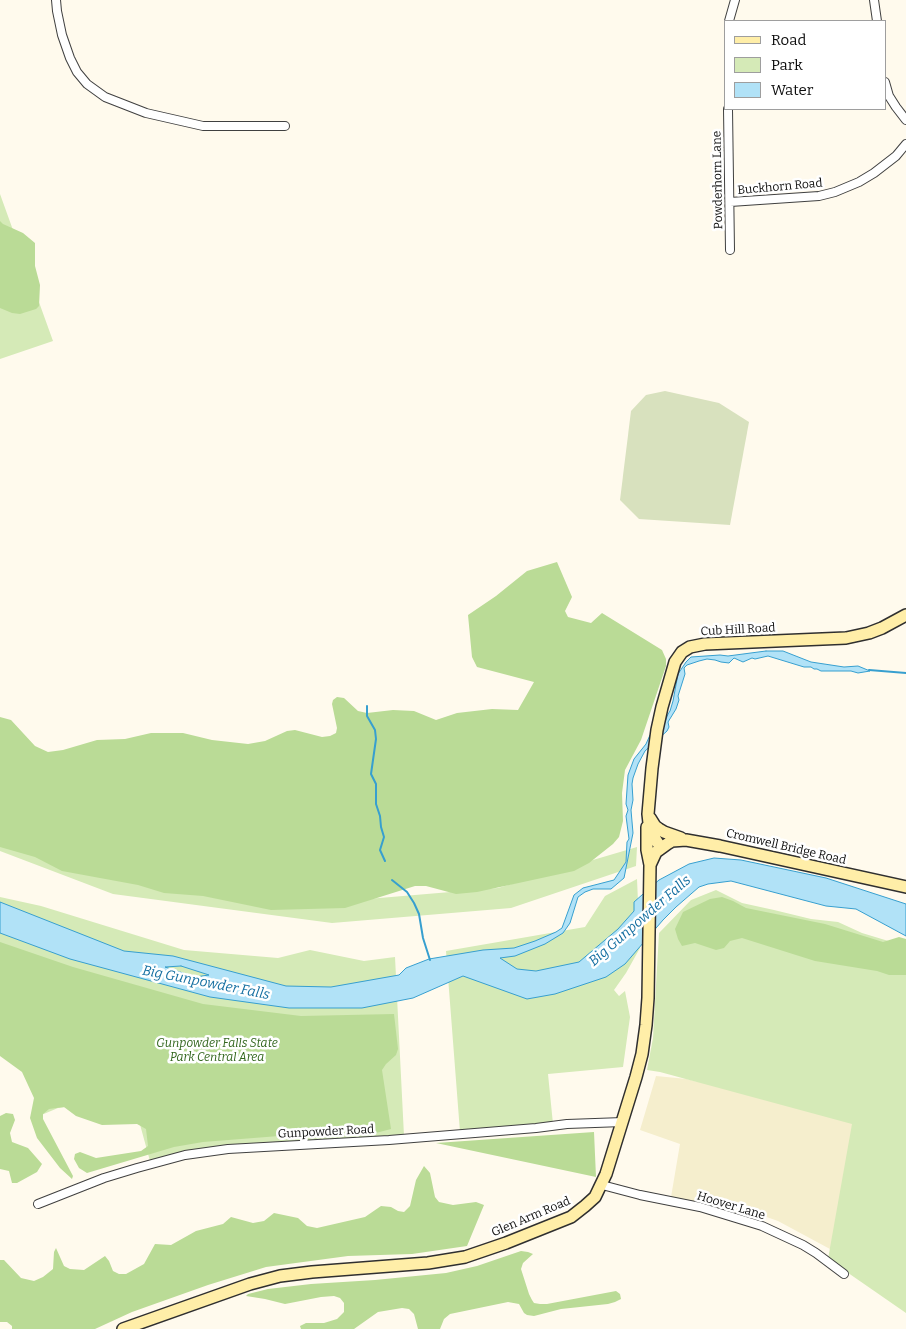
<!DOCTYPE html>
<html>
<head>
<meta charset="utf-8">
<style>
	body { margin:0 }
	#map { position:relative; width:906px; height:1329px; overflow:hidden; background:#fffaed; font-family:Bitter,serif }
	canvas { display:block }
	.legend { position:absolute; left:724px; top:20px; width:162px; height:90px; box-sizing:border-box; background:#fff; border:1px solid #9e9e9e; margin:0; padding:6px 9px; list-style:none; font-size:15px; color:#0d0d0d }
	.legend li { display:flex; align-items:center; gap:10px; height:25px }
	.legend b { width:25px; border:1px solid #9e9e9e }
</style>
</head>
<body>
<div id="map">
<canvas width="906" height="1329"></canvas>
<ul class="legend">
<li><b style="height:6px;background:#ffeea8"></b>Road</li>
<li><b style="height:14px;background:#d5eab7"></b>Park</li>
<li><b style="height:14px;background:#b1e2f7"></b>Water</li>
</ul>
</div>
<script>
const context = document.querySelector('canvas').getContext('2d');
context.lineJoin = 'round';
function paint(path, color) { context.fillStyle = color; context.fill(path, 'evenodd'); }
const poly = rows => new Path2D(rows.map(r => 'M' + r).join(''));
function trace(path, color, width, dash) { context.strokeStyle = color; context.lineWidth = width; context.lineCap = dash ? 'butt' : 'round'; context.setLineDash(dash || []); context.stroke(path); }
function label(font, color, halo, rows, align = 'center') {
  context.font = font + ' Bitter,serif'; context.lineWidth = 5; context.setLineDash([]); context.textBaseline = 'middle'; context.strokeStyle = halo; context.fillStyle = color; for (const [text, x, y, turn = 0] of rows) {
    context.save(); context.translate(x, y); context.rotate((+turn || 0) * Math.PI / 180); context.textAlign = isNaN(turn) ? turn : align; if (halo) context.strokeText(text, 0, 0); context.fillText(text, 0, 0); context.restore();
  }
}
const farmland = poly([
	[851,985,906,1308,830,1249,778,1221,758,1214,671,1197,680,1144,640,1130,656,1076,687,1079,698,1082]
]);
const green = poly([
	[0,194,53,341,0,359],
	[0,832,320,903,498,888,637,847,636,866,511,908,332,923,113,894,0,851],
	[637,879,640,948,626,973,614,990,619,996,625,991,630,1017,623,1067,548,1074,553,1124,460,1132,446,951,585,927,605,896],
	[716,890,742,903,774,910,811,919,838,922,862,933,895,943,906,944,906,1313,828,1259,852,1124,660,1072,647,1070,653,1038,659,933,691,900],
	[0,897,41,906,184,950,278,958,310,950,364,961,395,957,404,1136,202,1150,175,1154,150,1161,133,1099,58,1108,39,1116,64,1046,0,1021]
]);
const forest = poly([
	[0,221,3,224,23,233,35,243,35,266,40,285,39,306,36,309,20,314,12,313,0,308],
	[557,562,572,597,565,611,568,617,591,623,602,613,662,650,666,659,666,666,641,740,625,770,622,793,623,821,619,837,613,844,589,863,574,871,477,892,456,894,426,886,415,886,345,908,271,910,203,896,164,893,138,885,62,871,35,857,0,847,0,717,11,720,35,746,48,752,63,750,97,740,125,739,151,733,183,733,212,740,248,744,265,741,287,731,295,730,322,737,330,736,336,733,337,728,332,704,333,700,337,697,344,698,358,711,367,713,393,710,414,711,436,720,457,713,492,709,518,710,534,682,477,667,472,657,468,615,496,596,527,571],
	[722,897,733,901,746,908,825,924,883,942,899,937,906,939,906,975,889,975,877,971,815,961,742,938,730,941,724,948,716,950,695,943,682,946,678,939,675,929,683,912,710,899],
	[0,942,73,967,203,1004,301,1016,394,1014,398,1049,396,1055,386,1064,382,1070,391,1129,372,1134,279,1136,203,1142,174,1147,87,1173,79,1168,74,1159,75,1154,80,1152,96,1158,141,1151,148,1146,146,1129,137,1124,102,1125,76,1116,64,1107,49,1109,43,1114,43,1119,73,1176,72,1179,60,1168,37,1138,30,1118,34,1098,22,1072,0,1056],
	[6,1113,13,1114,15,1120,10,1133,12,1142,28,1148,42,1164,37,1172,17,1183,12,1183,9,1171,0,1169,0,1116],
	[594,1132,596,1177,436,1143],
	[424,1166,430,1173,435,1197,439,1202,453,1205,476,1202,484,1205,467,1246,412,1254,348,1256,266,1267,208,1285,132,1312,95,1329,12,1329,12,1326,7,1322,0,1322,0,1260,4,1260,21,1278,34,1281,43,1277,53,1269,54,1252,56,1248,64,1266,70,1269,84,1270,105,1256,109,1261,113,1271,119,1274,126,1274,144,1264,155,1244,171,1245,196,1231,223,1224,231,1217,253,1223,264,1221,274,1213,298,1218,307,1226,317,1228,365,1217,381,1206,391,1207,398,1211,404,1212,410,1206,416,1180],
	[521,1251,528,1252,533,1254,523,1263,521,1269,529,1294,532,1300,534,1303,540,1304,547,1304,616,1291,620,1294,621,1299,615,1302,608,1304,561,1309,534,1316,527,1315,524,1313,519,1304,508,1302,450,1314,444,1319,440,1329,418,1329,414,1314,409,1309,402,1308,378,1312,354,1329,301,1329,300,1326,306,1323,324,1323,337,1319,344,1312,344,1303,340,1298,334,1296,321,1297,285,1304,265,1299,246,1296,248,1294,268,1289,311,1284,375,1280,446,1273,477,1266]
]);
const cemetery = poly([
	[665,391,719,403,749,422,730,525,639,519,620,500,631,411,646,395]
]);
const water = poly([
	[766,651,783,651,811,662,844,667,858,666,870,671,858,673,851,671,821,671,817,669,814,669,811,667,804,667,768,656,755,659,752,658,743,662,734,658,729,663,721,662,715,660,707,659,699,661,687,665,684,668,685,674,678,696,679,700,676,709,668,722,669,727,667,731,645,751,638,764,633,778,632,784,633,800,631,810,633,833,624,878,611,889,593,889,585,892,578,897,570,923,563,933,545,944,515,956,500,958,517,969,536,971,579,962,618,929,634,911,634,902,659,880,689,864,714,858,741,860,826,878,906,904,906,936,856,909,826,906,731,881,708,884,699,887,676,907,663,920,625,964,606,977,555,994,527,999,463,976,413,998,362,1008,289,1008,210,997,70,959,0,933,0,902,124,951,173,956,286,986,331,987,399,975,406,968,429,959,483,950,514,948,535,941,556,932,562,928,574,895,583,888,614,880,626,862,627,842,629,839,626,816,628,810,626,804,628,775,634,759,646,744,650,735,662,730,668,714,670,711,673,701,678,674,686,662,691,657,720,655,728,656,766,651],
	[181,966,209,975,195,977,165,967,181,966]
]);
const stream = poly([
	[869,670,906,673],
	[367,706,367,716,375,730,376,739,371,774,376,784,376,804,380,816,381,827,384,837,380,850,385,861],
	[392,880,407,892,414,903,419,914,423,938,430,960]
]);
const street = poly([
	[56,0,57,11,62,35,70,58,77,72,87,84,105,97,146,113,203,126,285,126],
	[874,0,877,21],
	[729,21,735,0],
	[885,82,889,96,896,107,906,120],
	[728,109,730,250],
	[730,202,819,196,835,192,859,182,874,173,896,156,906,144],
	[602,1185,640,1195,700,1207,762,1226,803,1245,816,1253,844,1274],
	[38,1204,104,1178,137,1168,185,1155,228,1149,389,1140,536,1128,567,1124,623,1122]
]);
const secondary = poly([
	[650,818,655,826,659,829,664,832,681,838],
	[647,827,647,850,650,865],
	[661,848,652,834,649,823,648,814,652,768,657,730,662,707,675,662,682,652,690,647,705,644,846,638,869,633,882,628,906,615],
	[123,1329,250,1284,280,1276,312,1272,428,1263,465,1257,506,1243,571,1217,585,1206,595,1197,606,1174,636,1077,642,1054,646,1025,648,998,650,865,656,852,667,844,672,841,686,840,720,846,906,887]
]);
const streetNames = [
	["Powderhorn Lane",718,180,-91],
	["Buckhorn Road",780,187,-5],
	["Cub Hill Road",738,630,-3],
	["Cromwell Bridge Road",786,847,13],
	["Gunpowder Road",326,1132,-3],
	["Hoover Lane",731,1206,17],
	["Glen Arm Road",531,1217,-23]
];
const parkNames = [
	["Gunpowder Falls State",217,1044],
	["Park Central Area",217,1058]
];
const waterNames = [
	["Big Gunpowder Falls",640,921,-41],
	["Big Gunpowder Falls",206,983,11]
];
paint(farmland, '#f5eecd');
paint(green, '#d5eab7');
paint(forest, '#badb96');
paint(cemetery, '#d8e1be');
paint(water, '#b1e2f7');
trace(water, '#379fcf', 1);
trace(stream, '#379fcf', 2);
trace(street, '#404040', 10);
trace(secondary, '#2f2f2f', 14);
trace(street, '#fff', 8);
trace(secondary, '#ffeea8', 11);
label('12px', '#0d0d0d', '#fff', streetNames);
label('italic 12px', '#32661d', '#fff', parkNames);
label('italic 14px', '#156fa1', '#fff', waterNames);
</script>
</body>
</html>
